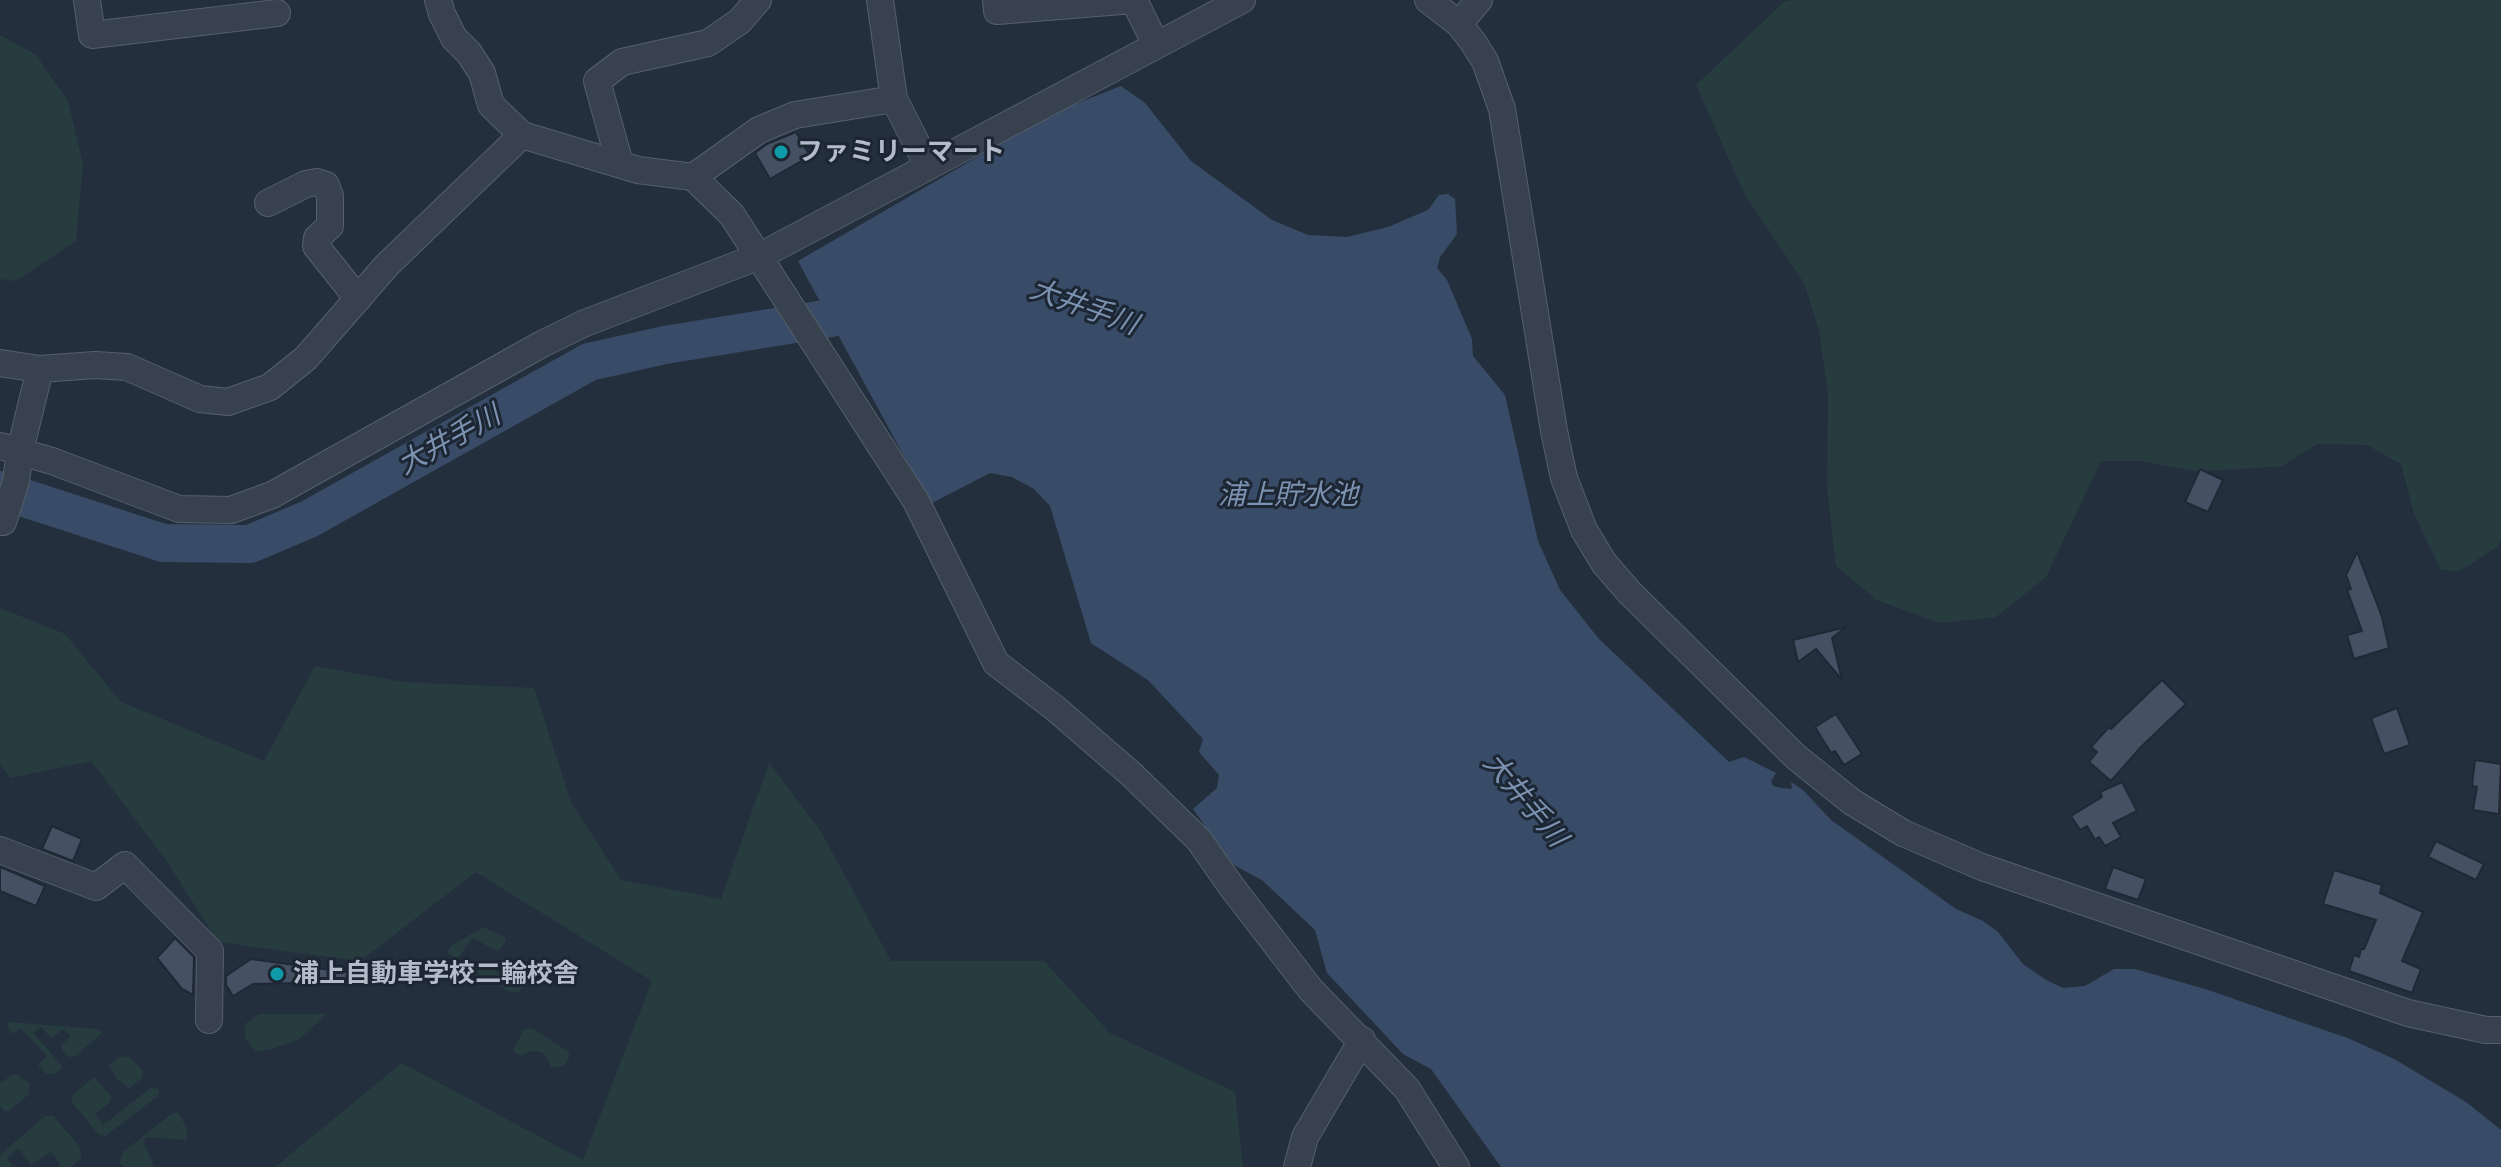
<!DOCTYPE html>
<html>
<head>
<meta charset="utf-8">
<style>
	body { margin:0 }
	canvas { display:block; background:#242f3e }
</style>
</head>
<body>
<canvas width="2501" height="1167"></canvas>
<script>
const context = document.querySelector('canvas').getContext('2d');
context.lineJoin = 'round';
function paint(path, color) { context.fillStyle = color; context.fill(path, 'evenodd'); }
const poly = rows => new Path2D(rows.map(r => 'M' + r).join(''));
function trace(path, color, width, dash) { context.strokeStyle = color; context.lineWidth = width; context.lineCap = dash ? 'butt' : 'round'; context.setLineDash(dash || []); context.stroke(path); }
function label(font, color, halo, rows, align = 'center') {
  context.font = font + ' "Asap Condensed","Noto Sans JP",sans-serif'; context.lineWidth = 6; context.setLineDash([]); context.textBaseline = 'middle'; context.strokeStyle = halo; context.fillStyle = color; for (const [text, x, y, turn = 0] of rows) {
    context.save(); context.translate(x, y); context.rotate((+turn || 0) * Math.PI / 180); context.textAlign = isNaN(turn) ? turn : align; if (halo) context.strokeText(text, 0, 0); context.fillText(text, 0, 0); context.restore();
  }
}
const green = poly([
	[1794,0,2501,0,2501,539,2498,546,2460,571,2441,570,2414,514,2401,464,2367,445,2317,444,2282,466,2241,469,2194,471,2141,461,2101,461,2046,577,1996,617,1939,623,1877,600,1836,566,1827,487,1828,393,1819,330,1804,283,1745,195,1696,85,1784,2],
	[0,35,36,55,68,101,83,164,76,241,16,281,0,279],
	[0,608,65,634,121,702,264,761,315,666,403,682,534,688,571,802,621,880,721,899,769,763,820,830,891,961,1044,961,1110,1033,1235,1092,1243,1167,275,1167,402,1063,583,1160,652,981,476,872,360,961,218,942,168,863,91,761,11,778,0,765],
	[483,927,505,937,506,941,498,952,472,937,459,957,454,958,448,953,450,947],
	[479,961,506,976,512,968,526,976,527,980,519,992,511,993,477,973,475,968],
	[259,1014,327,1014,298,1040,272,1049,255,1051,245,1038,245,1024],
	[8,1022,98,1029,102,1033,74,1057,69,1057,62,1050,62,1044,71,1037,64,1029,51,1038,41,1027,33,1033,63,1067,54,1074,47,1074,38,1065,47,1056,21,1028,13,1034,7,1026],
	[532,1028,569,1052,569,1058,564,1066,551,1067,546,1056,541,1052,530,1051,522,1056,513,1051,524,1029],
	[129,1056,143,1071,142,1078,129,1088,116,1078,109,1066,118,1058],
	[14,1073,29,1083,29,1094,9,1111,5,1111,0,1106,0,1084],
	[94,1077,111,1096,110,1102,95,1114,103,1125,152,1087,159,1090,158,1096,105,1136,99,1135,71,1101,73,1095],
	[173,1113,178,1113,182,1119,187,1130,187,1140,147,1137,143,1141,154,1167,124,1167,120,1163,123,1152],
	[45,1116,53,1116,80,1147,81,1159,71,1167,58,1167,61,1164,51,1152,31,1165,18,1148,7,1158,13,1167,0,1167,0,1155]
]);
const water = poly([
	[1121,86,1145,103,1191,161,1272,220,1308,235,1347,237,1388,227,1428,210,1439,195,1448,194,1455,199,1457,234,1440,257,1437,268,1447,280,1472,339,1473,356,1505,395,1538,541,1560,590,1599,639,1729,762,1744,757,1776,773,1771,781,1773,786,1781,788,1792,789,1791,782,1803,790,1831,820,1956,909,1983,921,1998,932,2023,964,2046,980,2063,988,2085,986,2114,969,2135,969,2205,989,2350,1039,2394,1059,2466,1102,2501,1130,2501,1167,1501,1167,1431,1069,1403,1054,1327,973,1315,930,1262,880,1232,864,1193,809,1217,788,1219,775,1199,752,1203,739,1148,680,1091,643,1050,506,1034,489,1012,477,990,473,930,504,798,261,1055,112]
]);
const river = poly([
	[0,490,163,543,250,544,309,519,589,362,665,345,831,318,874,297]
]);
const building = poly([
	[796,132,810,156,770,179,755,153,767,144,796,132],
	[2200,469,2223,480,2208,512,2185,502,2200,469],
	[2357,552,2382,617,2389,648,2354,659,2347,635,2362,631,2347,590,2351,589,2346,575,2357,552],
	[1846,627,1832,638,1842,680,1816,649,1798,662,1793,640,1846,627],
	[2162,680,2186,704,2141,747,2111,781,2089,762,2097,752,2091,747,2109,727,2111,729,2162,680],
	[2397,708,2410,745,2384,754,2371,718,2397,708],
	[1836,714,1862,754,1844,765,1835,751,1831,753,1815,727,1836,714],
	[2475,760,2501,764,2499,814,2473,810,2477,787,2472,786,2475,760],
	[2122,782,2137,811,2113,823,2121,837,2105,846,2099,837,2095,840,2087,826,2080,830,2071,816,2102,797,2100,792,2122,782],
	[52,826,82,839,73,861,42,849,52,826],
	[2436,841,2484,864,2476,880,2428,857,2436,841],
	[0,867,45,886,36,906,0,891,0,867],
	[2113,867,2146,879,2138,900,2105,889,2113,867],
	[2334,870,2382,885,2380,893,2423,912,2402,961,2421,969,2412,993,2349,971,2354,955,2359,957,2361,949,2364,949,2376,920,2323,904,2334,870],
	[175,938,194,957,193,995,182,989,157,958,175,938],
	[251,959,352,973,351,982,253,984,233,996,226,985,226,976,251,959]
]);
const minor = poly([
	[87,0,92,35,277,13],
	[438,0,442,14,454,38,469,53,482,73,491,105,522,135,638,170,693,177,732,215,916,501,996,663,1056,709,1131,774,1199,840,1231,886,1311,990,1407,1089,1456,1167],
	[880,0,894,99,928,166],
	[996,0,997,11,1134,0,1156,45],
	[1428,0,1459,24,1473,42,1485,61,1502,109,1554,431,1564,478,1584,530,1604,563,1629,592,1796,757,1852,802,1903,833,1982,867,2408,1013,2486,1030,2501,1030],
	[1459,24,1479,0],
	[620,164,597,81,622,62,708,43,740,21,758,0],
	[693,177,759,130,795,115,894,99],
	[268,203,306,184,317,182,326,185,330,196,330,226,317,238,316,246,358,299],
	[0,363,40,369,95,365,127,367,200,399,228,402,270,387,306,358,387,265,522,135],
	[0,446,52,461,179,509,231,510,272,495,542,344,585,323,760,256,1242,0],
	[3,522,16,481,20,451,40,369],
	[0,850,96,887,125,865,210,951,209,1020],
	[1297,1167,1305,1137,1362,1040]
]);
const markers = [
	[781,152,8,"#0f9aa8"],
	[277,974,8,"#0f9aa8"]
];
const poiNames = [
	["ファミリーマート",797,152],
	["浦上自動車学校二輪校舎",293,974]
];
const waterNames = [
	["大井手川",1084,307,20],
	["大井手川",449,440,-29],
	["浦上貯水池",1288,495],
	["大井手川",1525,800,50]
];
paint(green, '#263c3f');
paint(water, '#394c67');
trace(river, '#394c67', 38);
paint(building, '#455162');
trace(building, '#1f2835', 2);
trace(minor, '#565f6c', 28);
trace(minor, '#38414e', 26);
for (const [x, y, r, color] of markers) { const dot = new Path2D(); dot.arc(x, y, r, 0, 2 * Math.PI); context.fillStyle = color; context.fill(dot); trace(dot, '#1d2633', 3); }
label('bold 26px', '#b4bcc9', '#1d2633', poiNames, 'left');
label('italic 28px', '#7c92b1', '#1d2633', waterNames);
</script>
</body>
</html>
